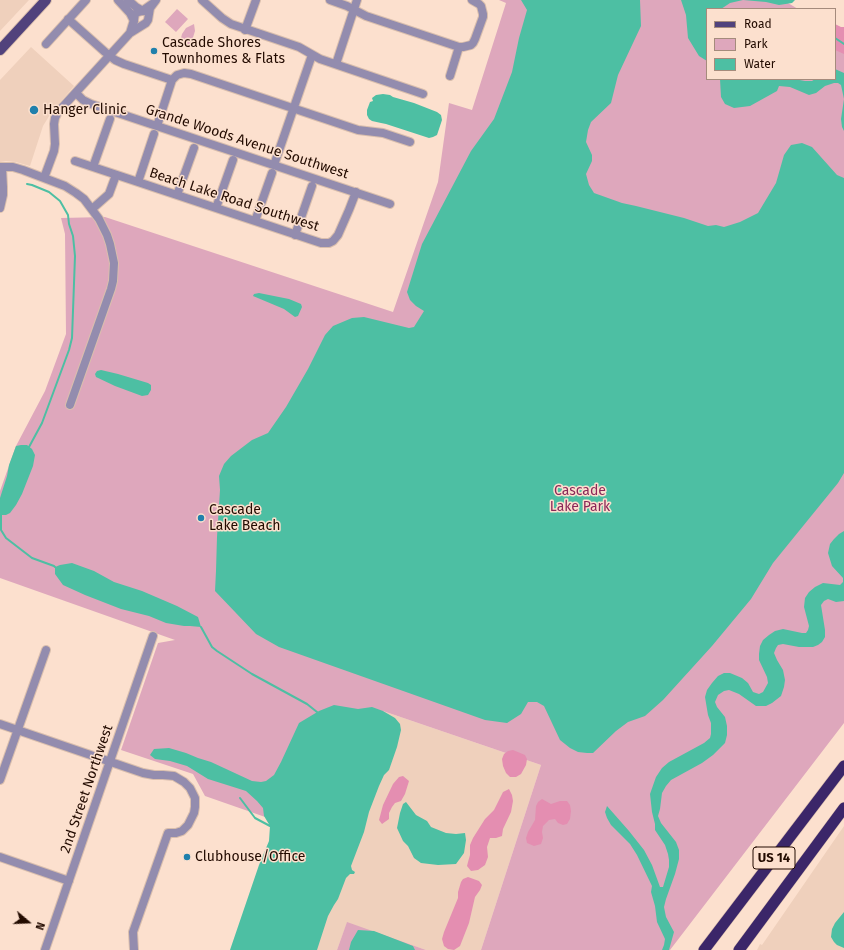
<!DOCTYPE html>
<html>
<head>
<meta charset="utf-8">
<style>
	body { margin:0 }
	#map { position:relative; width:844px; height:950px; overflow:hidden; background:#fce0ce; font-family:"Fira Sans",sans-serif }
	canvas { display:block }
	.legend { position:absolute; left:706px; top:8px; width:130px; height:72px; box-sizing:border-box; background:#fce0ce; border:1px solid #a58b7c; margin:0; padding:5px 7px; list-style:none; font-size:12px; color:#230b00 }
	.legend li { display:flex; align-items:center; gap:8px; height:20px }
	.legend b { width:20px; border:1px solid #a58b7c }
	.north { position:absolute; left:8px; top:902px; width:40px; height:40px; -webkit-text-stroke:3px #fce0ce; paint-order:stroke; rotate:109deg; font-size:11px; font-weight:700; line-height:16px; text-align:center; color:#230b00 }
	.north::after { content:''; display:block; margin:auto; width:14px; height:18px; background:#230b00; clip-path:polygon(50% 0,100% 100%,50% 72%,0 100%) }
</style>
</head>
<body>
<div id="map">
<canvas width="844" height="950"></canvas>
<ul class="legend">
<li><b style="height:5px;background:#51427c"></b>Road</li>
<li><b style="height:11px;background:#dea7bc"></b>Park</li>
<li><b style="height:11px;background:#4dbfa3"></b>Water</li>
</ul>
<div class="north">N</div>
</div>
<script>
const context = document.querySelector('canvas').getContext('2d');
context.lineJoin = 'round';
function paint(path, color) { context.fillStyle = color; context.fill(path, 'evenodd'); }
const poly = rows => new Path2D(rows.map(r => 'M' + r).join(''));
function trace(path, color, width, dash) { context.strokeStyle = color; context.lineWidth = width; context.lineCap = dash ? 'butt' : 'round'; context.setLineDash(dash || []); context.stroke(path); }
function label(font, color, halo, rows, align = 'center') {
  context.font = font + ' "Fira Sans",sans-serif'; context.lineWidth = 3; context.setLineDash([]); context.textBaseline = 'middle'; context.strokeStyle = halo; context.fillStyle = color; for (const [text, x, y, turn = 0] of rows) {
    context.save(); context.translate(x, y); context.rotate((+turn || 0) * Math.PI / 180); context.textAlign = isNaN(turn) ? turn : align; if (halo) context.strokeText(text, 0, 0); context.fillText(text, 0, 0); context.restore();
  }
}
const built = poly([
	[0,0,29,0,0,31],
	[31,47,74,86,51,113,43,126,30,166,16,162,6,161,0,162,0,80],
	[383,711,541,765,481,950,426,950,347,923,337,950,306,950],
	[844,826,844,950,757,950,760,944,762,945]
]);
const green = poly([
	[499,0,783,0,798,9,707,9,707,79,835,79,835,29,844,32,844,723,670,950,481,950,541,765,383,711,268,818,205,796,193,774,121,750,158,643,175,640,0,578,0,491,16,446,45,391,66,334,65,234,61,218,105,217,393,312,438,182,449,103,472,110,506,3],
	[177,9,188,19,176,32,165,22],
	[194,24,195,31,191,44,187,47,182,45,181,38,182,34,186,28],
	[347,922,426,950,337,950]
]);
const forest = poly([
	[835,24,841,27,844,27,844,54,835,50],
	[513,750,525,755,527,759,526,765,521,774,516,777,510,777,506,773,503,766,502,759,504,754,508,751],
	[403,776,409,781,405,794,401,801,395,803,392,807,389,813,389,819,382,824,379,820,383,805,393,784,399,777],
	[509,789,512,795,513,801,511,812,503,829,502,836,496,838,490,838,487,847,488,857,485,865,478,870,471,871,467,866,468,862,470,855,470,845,473,838,485,819,494,810,503,792],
	[542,799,551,804,560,801,567,801,570,805,571,811,570,819,567,824,563,825,558,823,555,819,549,820,543,826,542,832,543,838,541,844,534,846,527,843,526,838,528,832,535,820,536,806,538,802],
	[468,877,479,881,482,885,480,890,475,897,469,923,460,946,454,950,448,949,444,946,442,939,444,932,458,898,458,892,461,882,463,879]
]);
const water = poly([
	[521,0,640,0,641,26,618,75,611,103,591,122,588,130,586,142,592,155,592,161,586,174,589,185,594,193,622,203,636,206,684,218,708,226,716,225,724,227,740,222,758,213,776,183,784,155,791,145,802,143,812,147,837,175,844,178,844,473,838,483,773,563,751,599,712,646,663,700,645,716,628,722,616,731,593,753,587,753,578,752,570,748,560,740,544,706,537,702,528,702,521,714,507,723,485,720,279,647,256,634,215,591,216,571,217,537,220,490,219,476,224,464,231,456,252,440,268,433,286,407,308,369,325,335,333,326,352,318,364,317,409,328,414,327,424,311,416,306,410,300,407,292,422,244,471,151,494,119,512,72,519,38,527,10],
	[681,0,795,0,792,3,779,5,766,2,743,0,730,3,721,9,707,9,707,61,699,56,688,38,686,15],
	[835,69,844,73,844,131,842,127,841,119,844,99,841,85,838,83,834,83,825,86,816,93,809,95,790,87,779,86,777,91,750,106,734,108,725,104,721,97,720,79,794,79,805,81,812,81,815,79,835,79],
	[383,94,390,95,393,97,414,103,437,112,441,115,442,120,437,135,433,137,429,138,386,124,381,123,372,121,369,119,367,115,367,110,370,102,373,101,372,98,376,95],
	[259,293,289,299,301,304,302,307,298,316,295,317,284,309,253,296,254,294],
	[101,370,118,374,148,383,151,385,151,390,148,395,142,396,115,386,96,377,95,374,97,371],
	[21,445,27,445,32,449,35,455,33,466,22,494,16,505,10,513,6,515,0,515,0,498,7,476,9,465,16,446],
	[844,531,844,601,836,602,828,599,824,601,821,605,825,630,825,637,822,642,818,645,813,647,799,647,783,644,778,645,776,648,774,653,777,660,783,670,785,680,784,687,781,696,772,703,766,706,756,706,739,694,729,690,724,691,718,695,715,702,717,707,725,717,727,726,727,735,725,743,713,755,702,763,671,780,666,786,662,793,660,809,658,816,661,823,676,842,679,850,679,859,675,874,666,899,664,907,666,917,674,932,669,950,662,950,664,945,665,939,657,922,655,906,651,892,652,886,637,855,630,844,611,825,607,818,605,812,607,806,629,831,644,850,652,865,660,887,663,887,669,867,669,860,668,854,665,845,655,830,655,824,652,812,650,794,656,777,662,768,669,762,704,743,710,738,711,734,711,723,708,715,705,697,707,690,712,683,718,676,724,673,730,673,742,678,748,683,753,692,759,694,763,692,768,683,767,677,759,660,759,654,760,646,763,640,769,635,775,631,783,629,802,633,806,633,808,630,809,626,804,607,805,598,809,592,815,587,823,583,840,585,843,582,843,578,832,566,828,553,830,544,834,539,839,534],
	[72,563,94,571,114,582,142,591,177,606,198,617,201,627,190,626,184,626,166,623,149,616,121,609,85,595,63,585,55,574,55,567,60,565],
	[334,705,358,709,372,707,383,711,395,718,400,724,401,730,397,747,389,770,384,775,379,786,369,812,364,832,351,866,352,870,355,872,354,874,350,874,346,878,338,899,334,905,328,916,317,950,230,950,259,865,269,841,270,826,264,816,263,808,257,801,246,791,208,779,187,766,170,761,155,759,150,755,154,749,169,748,186,753,198,758,211,762,252,781,261,782,266,781,274,775,281,762,299,723,319,711],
	[406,802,416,815,427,821,431,827,446,833,456,834,465,833,466,840,464,853,456,864,438,865,421,863,414,858,408,846,403,841,397,828,400,813,403,804],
	[844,912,844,948,837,945,834,942,831,937,832,929,835,923],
	[358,930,374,931,413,946,415,950,349,950,351,942]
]);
const stream = poly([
	[835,38,844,44],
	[27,184,32,185,49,192,60,201,68,215,69,224,73,236,75,256,72,338,69,350,42,423,29,447],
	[1,515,1,530,6,538,32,558,54,566,55,567],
	[201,627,212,647,217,651,252,674,307,704,317,712],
	[240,798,255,818,270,826]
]);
const minor = poly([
	[118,0,130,13,134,21],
	[128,0,136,7,143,11],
	[202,0,222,18,231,24,299,47,320,59,423,94],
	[330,0,347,6,366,16,459,47,463,47,471,45,473,43,475,39,483,17,483,14,481,6,479,4,472,0],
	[68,19,105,52,115,60,124,64,172,80],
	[245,30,256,0],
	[130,33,134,20,135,14,138,12,142,11,152,4],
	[46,44,86,0],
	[336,64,357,0],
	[450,76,459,47],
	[76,93,83,100,91,104,390,204],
	[157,126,172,80,177,75,184,73,191,74,358,130,383,133,410,142],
	[75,161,321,243,329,243,333,241,338,235,349,210,356,192],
	[274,165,312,55],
	[0,167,13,167,23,170,65,186,76,193,84,199,99,219,107,235,110,244,114,263,113,281,111,289,70,405],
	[93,167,110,119],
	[44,178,54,151,55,144,54,124,55,118,58,112,130,33,146,23,148,20,150,8,156,0],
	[138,182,154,134],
	[177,195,194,148],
	[0,208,3,195,3,187,2,167],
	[216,208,233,160],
	[92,209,109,194,116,175],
	[255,221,272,173],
	[295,235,312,186],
	[0,724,143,773,154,775,163,775,174,776,184,782,190,788,195,798,195,807,194,813,188,825,182,831,176,833,168,833,133,932,134,950],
	[0,780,46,650],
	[0,857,69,881],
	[45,950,153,636]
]);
const major = poly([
	[0,50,46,0]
]);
const highway = poly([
	[704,950,844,766],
	[739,950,844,808]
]);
const markers = [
	[154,51,4,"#2080ac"],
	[34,110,5,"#2080ac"],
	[201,518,4,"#2080ac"],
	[187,857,4,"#2080ac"]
];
const shields = [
	[774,858,42]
];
const shieldNames = [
	["US 14",774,858]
];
const poiNames = [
	["Cascade Shores",162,43],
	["Townhomes & Flats",162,59],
	["Hanger Clinic",43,110],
	["Cascade",209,510],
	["Lake Beach",209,526],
	["Clubhouse/Office",195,857]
];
const streetNames = [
	["Grande Woods Avenue Southwest",247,142,18],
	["Beach Lake Road Southwest",234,200,18],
	["2nd Street Northwest",87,789,-71]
];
const parkNames = [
	["Cascade",580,491],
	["Lake Park",580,507]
];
paint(built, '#efd0bc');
paint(green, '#dea7bc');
paint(forest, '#e48eb1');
paint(water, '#4dbfa3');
trace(stream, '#4dbfa3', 2);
trace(minor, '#d9bead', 10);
trace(major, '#d9bead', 12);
trace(highway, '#d9bead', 12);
trace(minor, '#938cae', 8);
trace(major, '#51427c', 10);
trace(highway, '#3b2669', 11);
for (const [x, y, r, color] of markers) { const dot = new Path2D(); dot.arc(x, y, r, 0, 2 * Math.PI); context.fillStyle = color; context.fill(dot); trace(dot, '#fce0ce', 1.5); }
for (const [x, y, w] of shields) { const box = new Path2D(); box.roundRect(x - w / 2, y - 11, w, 22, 3); context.fillStyle = '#fce0ce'; context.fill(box); trace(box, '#230b00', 1); }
label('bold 13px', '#230b00', null, shieldNames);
label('14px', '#230b00', '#fce0ce', poiNames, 'left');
label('14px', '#230b00', '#fce0ce', streetNames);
label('14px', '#8a2758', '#fce0ce', parkNames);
</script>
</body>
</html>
